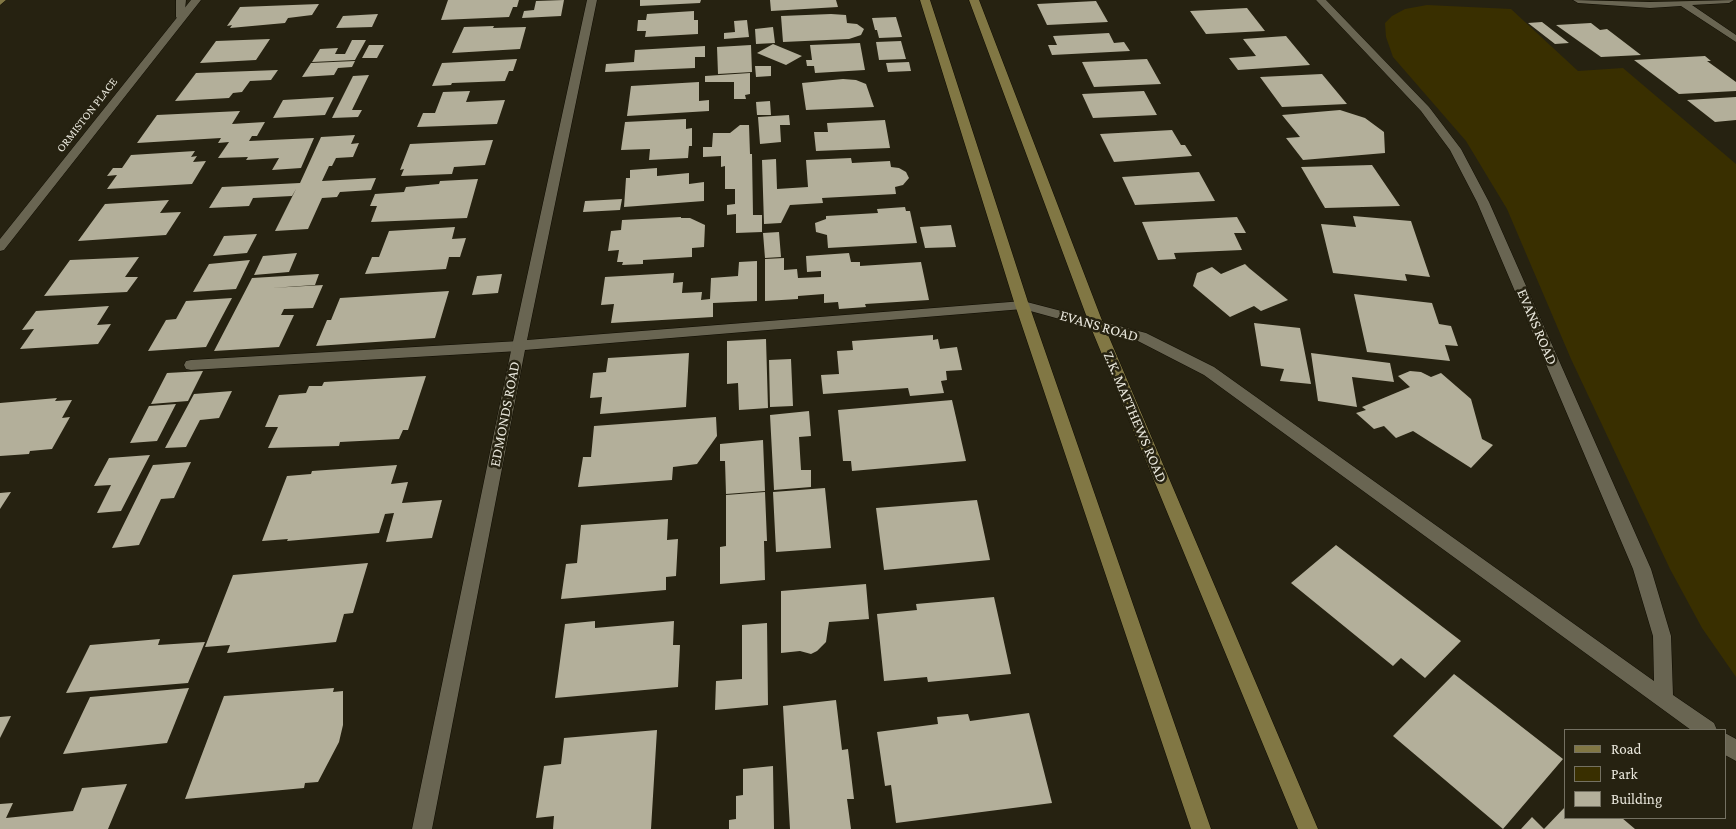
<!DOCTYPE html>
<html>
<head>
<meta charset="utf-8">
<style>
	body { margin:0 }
	#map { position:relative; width:1736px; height:829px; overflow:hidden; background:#262211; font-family:"Crimson Pro",serif }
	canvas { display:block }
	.legend { position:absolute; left:1564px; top:729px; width:162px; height:90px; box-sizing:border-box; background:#262211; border:1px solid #747162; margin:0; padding:6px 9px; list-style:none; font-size:15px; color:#e9e7dc }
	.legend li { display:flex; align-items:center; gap:10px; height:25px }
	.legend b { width:25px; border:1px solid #747162 }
</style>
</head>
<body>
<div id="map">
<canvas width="1736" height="829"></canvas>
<ul class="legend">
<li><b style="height:6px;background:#817744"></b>Road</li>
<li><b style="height:14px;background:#392f00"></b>Park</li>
<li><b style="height:14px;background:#b3af9a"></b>Building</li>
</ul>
</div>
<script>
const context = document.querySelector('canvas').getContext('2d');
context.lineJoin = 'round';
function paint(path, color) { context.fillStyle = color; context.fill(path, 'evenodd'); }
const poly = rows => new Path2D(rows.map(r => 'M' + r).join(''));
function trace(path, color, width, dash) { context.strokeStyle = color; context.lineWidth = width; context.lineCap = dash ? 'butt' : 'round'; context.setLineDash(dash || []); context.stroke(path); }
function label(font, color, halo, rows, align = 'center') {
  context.font = font + ' "Crimson Pro",serif'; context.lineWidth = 5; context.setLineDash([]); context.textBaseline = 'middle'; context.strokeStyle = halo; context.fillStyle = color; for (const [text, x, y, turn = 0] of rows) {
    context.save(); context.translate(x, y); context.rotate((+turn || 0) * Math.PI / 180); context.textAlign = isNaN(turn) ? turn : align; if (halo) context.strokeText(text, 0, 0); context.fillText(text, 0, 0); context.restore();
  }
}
const green = poly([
	[1427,5,1511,9,1578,71,1623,68,1736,164,1736,677,1702,628,1670,569,1571,359,1507,209,1466,141,1393,57,1386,37,1385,23,1392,16,1405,9]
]);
const building = poly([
	[448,0,519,0,517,7,513,7,509,17,441,20],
	[564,0,561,16,522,18,524,11,534,10,536,1],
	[640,0,701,0,700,3,640,6],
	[770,0,836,0,838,7,771,11],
	[1096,1,1108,22,1047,25,1037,4],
	[319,4,312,15,288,18,285,23,230,28,232,25,227,26,240,7],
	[1247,8,1265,31,1206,34,1190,11],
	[694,11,694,20,698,20,698,34,645,37,646,31,637,31,638,20,646,20,647,14],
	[378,14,372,27,336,28,343,16],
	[831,14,846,15,847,23,857,24,864,29,861,35,849,39,783,42,781,16],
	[896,17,902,37,879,38,877,30,875,30,872,18],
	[747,20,749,37,724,39,724,33,735,32,734,21],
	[1542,22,1569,43,1555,44,1528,23],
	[1591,23,1600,30,1607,29,1641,55,1601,57,1556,25],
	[494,26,493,28,526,27,520,49,452,53,464,27],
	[773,27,775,43,756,44,755,29],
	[1109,33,1114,43,1124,42,1130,51,1052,55,1048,45,1057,45,1053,36],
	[1286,36,1310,65,1238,70,1229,58,1256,56,1243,39],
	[270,39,256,60,200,63,216,41],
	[352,40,366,40,355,60,312,62,320,49,338,48,335,54,345,54],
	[901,41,906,59,879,60,876,42],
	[860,43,865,70,815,73,814,66,807,66,806,60,812,60,810,45],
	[773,44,802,56,786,65,757,53],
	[369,45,384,45,377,58,362,58],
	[751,45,752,72,718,74,717,47],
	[705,46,705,57,695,57,695,68,605,72,606,64,634,62,635,50],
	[1705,56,1711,61,1707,61,1736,82,1736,91,1679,94,1634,60],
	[517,59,513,71,509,71,505,81,452,83,451,85,432,86,442,63],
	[1147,59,1161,84,1094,87,1082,62],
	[355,61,352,67,338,68,334,75,302,77,311,63],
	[909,62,911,71,888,72,886,63],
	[755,66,771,66,771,76,756,77],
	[278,70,271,80,250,81,242,92,233,93,229,98,175,101,196,73],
	[750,73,750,94,745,95,746,99,734,99,734,82,705,82,705,76],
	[1322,74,1347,104,1282,107,1260,77],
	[369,75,352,110,362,110,358,117,332,118,353,76],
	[843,79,856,80,866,84,874,107,806,110,802,83],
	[699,82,699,101,709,100,709,111,627,116,631,86],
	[470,91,466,102,505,100,497,124,417,127,423,113,435,113,443,92],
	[1144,91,1157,115,1093,118,1082,94],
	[334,97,325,115,273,118,283,100],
	[1736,97,1736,120,1715,122,1687,100],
	[770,101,771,115,757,115,756,102],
	[1340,110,1365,118,1384,132,1385,153,1303,160,1286,138,1300,137,1282,115],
	[240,111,232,124,265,122,257,136,252,136,249,141,314,138,301,168,272,170,279,158,246,160,248,157,218,158,229,142,218,143,221,138,137,143,157,115],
	[789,115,790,125,780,125,781,142,760,144,758,117],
	[686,119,686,129,692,128,692,146,689,146,688,158,649,160,650,149,621,150,625,122],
	[885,120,890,148,816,151,814,132,828,132,827,123],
	[740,125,749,125,750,154,752,154,753,215,762,215,762,232,736,233,736,214,727,215,727,205,735,204,735,189,725,189,725,166,721,167,721,156,703,157,703,147,712,147,713,133,730,133],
	[1172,130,1181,145,1185,145,1192,156,1114,162,1100,134],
	[355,135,351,144,359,143,353,157,336,158,332,166,329,166,322,181,376,178,371,190,340,192,337,197,322,198,308,229,275,231,296,189,292,196,253,198,249,206,209,208,222,187,300,183,321,137],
	[493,140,485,165,454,167,452,174,401,176,404,169,400,170,410,144],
	[195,151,191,157,197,156,193,162,206,161,192,184,107,189,117,175,107,176,113,168,122,168,131,155],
	[851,158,852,163,890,161,891,167,899,168,906,172,909,178,903,185,895,187,896,194,822,198,823,203,790,205,781,223,764,224,762,160,776,159,777,189,808,187,806,160],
	[1372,165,1400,206,1325,208,1301,167],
	[657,168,657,176,689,173,689,184,704,182,704,201,624,207,626,178,630,178,630,170],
	[1199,172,1215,201,1135,205,1122,177],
	[478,179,467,218,371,222,377,206,370,206,375,194,404,192,406,187,439,184,440,181],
	[622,199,620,210,583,212,585,201],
	[169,200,160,213,181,212,166,235,78,241,105,204],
	[905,207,906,211,910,211,917,243,828,248,827,235,816,232,815,223,826,219,826,216,878,213,877,209],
	[1353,216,1411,221,1430,277,1405,274,1407,281,1333,273,1321,224,1356,227],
	[681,217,681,218,690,218,705,225,704,247,692,248,692,257,643,260,643,264,622,265,623,262,617,262,619,250,608,251,611,231,621,230,622,220],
	[1237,217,1246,233,1234,233,1242,250,1174,253,1176,259,1158,260,1142,222],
	[951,225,956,247,925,248,920,227],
	[455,227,452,239,466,238,460,257,449,257,446,269,365,274,372,257,379,257,389,231],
	[779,232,781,257,765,258,763,233],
	[257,234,247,253,213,256,224,236],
	[297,253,289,272,254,275,263,256],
	[849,253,851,262,860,262,860,266,921,262,929,300,865,304,866,307,839,309,838,302,824,303,824,294,798,296,798,299,765,301,765,259,784,258,784,270,797,269,798,278,821,277,821,271,807,272,806,256],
	[139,257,125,277,138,277,127,292,44,296,70,260],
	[250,260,236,289,193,292,209,264],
	[757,261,757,301,713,303,713,317,611,323,614,304,601,305,605,277,674,273,673,283,683,282,682,293,702,292,701,300,710,299,711,278,738,276,739,262],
	[1245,264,1249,268,1288,300,1261,311,1254,306,1230,317,1193,286,1197,273,1212,267,1221,274],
	[319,274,315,285,271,288,323,285,313,308,284,309,281,315,294,315,279,347,214,351,252,278],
	[502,274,498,293,472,295,477,276],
	[449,291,435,338,316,346,327,320,331,320,340,298],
	[1354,294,1432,303,1439,324,1451,326,1458,346,1445,345,1450,361,1367,352],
	[232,298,206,347,148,351,166,320,176,319,186,301],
	[109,306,97,325,111,324,98,344,20,349,34,329,22,330,36,311],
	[1254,323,1300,328,1311,384,1280,381,1284,369,1261,366],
	[933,335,933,340,938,339,940,349,957,347,962,370,946,371,947,380,941,381,944,393,910,396,908,388,823,394,821,375,839,374,837,351,853,350,852,341],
	[766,339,768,408,739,410,738,383,727,384,727,341],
	[689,353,686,407,600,414,602,397,590,398,593,373,606,372,608,358],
	[1311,353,1390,363,1394,382,1352,377,1357,407,1318,401],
	[791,359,793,406,770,407,769,360],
	[203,371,188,401,151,404,167,373],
	[1410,371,1421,372,1431,377,1441,373,1471,399,1482,439,1493,445,1471,468,1413,431,1396,438,1384,426,1374,429,1356,413,1366,410,1362,407,1410,387,1398,376],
	[426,376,408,430,403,430,399,439,340,442,339,446,268,448,278,427,265,427,279,395,306,393,309,386,322,386,324,382],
	[232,391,219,418,200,420,186,447,165,448,194,394],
	[57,398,55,401,72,400,62,418,70,417,52,449,30,451,29,454,0,456,0,403],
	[952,400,966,461,852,471,851,461,843,461,838,410],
	[176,404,157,441,130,443,149,406],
	[809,411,811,436,799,437,801,470,811,470,811,487,774,490,770,415],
	[716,417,717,436,697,464,673,467,672,480,578,487,583,457,591,457,594,426],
	[763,440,765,491,726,494,725,461,720,461,720,444],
	[150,455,121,511,97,513,111,485,94,486,109,458],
	[191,462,174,498,161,499,139,545,112,548,153,465],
	[397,465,391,484,408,482,402,503,442,500,432,538,386,542,394,513,385,514,379,533,287,541,288,539,262,541,287,476,311,474,312,471],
	[825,488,831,548,776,552,773,492],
	[11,492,0,509,0,493],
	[765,492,767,541,764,541,765,580,720,584,720,547,726,546,726,495],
	[977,500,990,560,884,570,876,508],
	[668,519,667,540,678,539,676,576,666,577,666,590,561,599,566,564,577,563,581,525],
	[1336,545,1461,641,1425,678,1401,658,1393,666,1291,583],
	[368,563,353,613,344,614,336,642,227,653,230,645,205,647,233,575],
	[866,584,869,619,829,622,826,642,817,651,811,654,800,651,781,653,781,591],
	[994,597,1011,674,928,682,927,677,884,681,877,614,917,610,916,604],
	[595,621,595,628,674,621,673,645,680,645,678,687,555,698,565,624],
	[767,623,768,705,715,710,716,681,742,679,742,625],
	[160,639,158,645,205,642,188,683,66,693,90,645],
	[1454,674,1563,759,1503,829,1393,736],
	[189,688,167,743,63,754,90,697],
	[334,688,333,692,343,691,343,725,339,742,318,782,305,783,304,788,185,799,224,696],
	[836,700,842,750,848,749,854,799,847,799,851,829,790,829,783,706],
	[1029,713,1052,803,896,823,891,785,885,786,877,732,938,724,937,717,968,714,970,721],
	[11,716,0,738,0,717],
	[657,730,651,829,553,829,554,816,536,818,544,766,561,764,564,738],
	[773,766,774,829,729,829,729,820,736,819,736,796,743,795,743,769],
	[127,784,108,829,0,829,0,804,13,803,6,818,73,811,82,788],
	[1565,807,1565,818,1622,818,1635,829,1521,829,1532,817,1544,829]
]);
const lane = poly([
	[176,0,186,0,184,19,178,19,176,17,176,0],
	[519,341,524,343,526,346,524,349,519,351,191,370,186,369,184,365,186,361,191,360,519,341]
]);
const street = poly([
	[191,0,201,0,4,250,0,251,0,239,191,0],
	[587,0,597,0,527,340,1023,301,1146,333,1214,367,1654,681,1653,636,1633,569,1477,202,1450,150,1421,111,1316,0,1326,0,1429,107,1461,149,1489,202,1651,569,1671,636,1673,695,1714,723,1717,730,1691,730,1204,375,1136,340,1023,309,525,350,432,829,412,829,512,346,587,0],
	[1573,0,1650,2,1734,0,1729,3,1692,5,1736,35,1736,42,1681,6,1650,8,1578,3,1573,0],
	[1725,733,1736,739,1736,761,1725,755,1725,733]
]);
const secondary = poly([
	[0,0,6,0,0,5,0,0],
	[920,0,930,0,1028,302,1211,829,1191,829,1014,302,920,0],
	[969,0,979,0,1103,323,1318,829,1298,829,1089,323,969,0]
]);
const farStreetnames = [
	["ORMISTON PLACE",87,115,-52]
];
const streetNames = [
	["EVANS ROAD",1099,326,16],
	["EVANS ROAD",1537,327,67],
	["EDMONDS ROAD",505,414,-79],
	["Z.K. MATTHEWS ROAD",1135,417,67]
];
paint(green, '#392f00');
paint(building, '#b3af9a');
trace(lane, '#0f0c00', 1);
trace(street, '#0f0c00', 1);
trace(secondary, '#0f0c00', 1);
paint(lane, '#696552');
paint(street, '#696552');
paint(secondary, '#817744');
label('12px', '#e9e7dc', '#262211', farStreetnames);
label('15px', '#e9e7dc', '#262211', streetNames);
</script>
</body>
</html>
